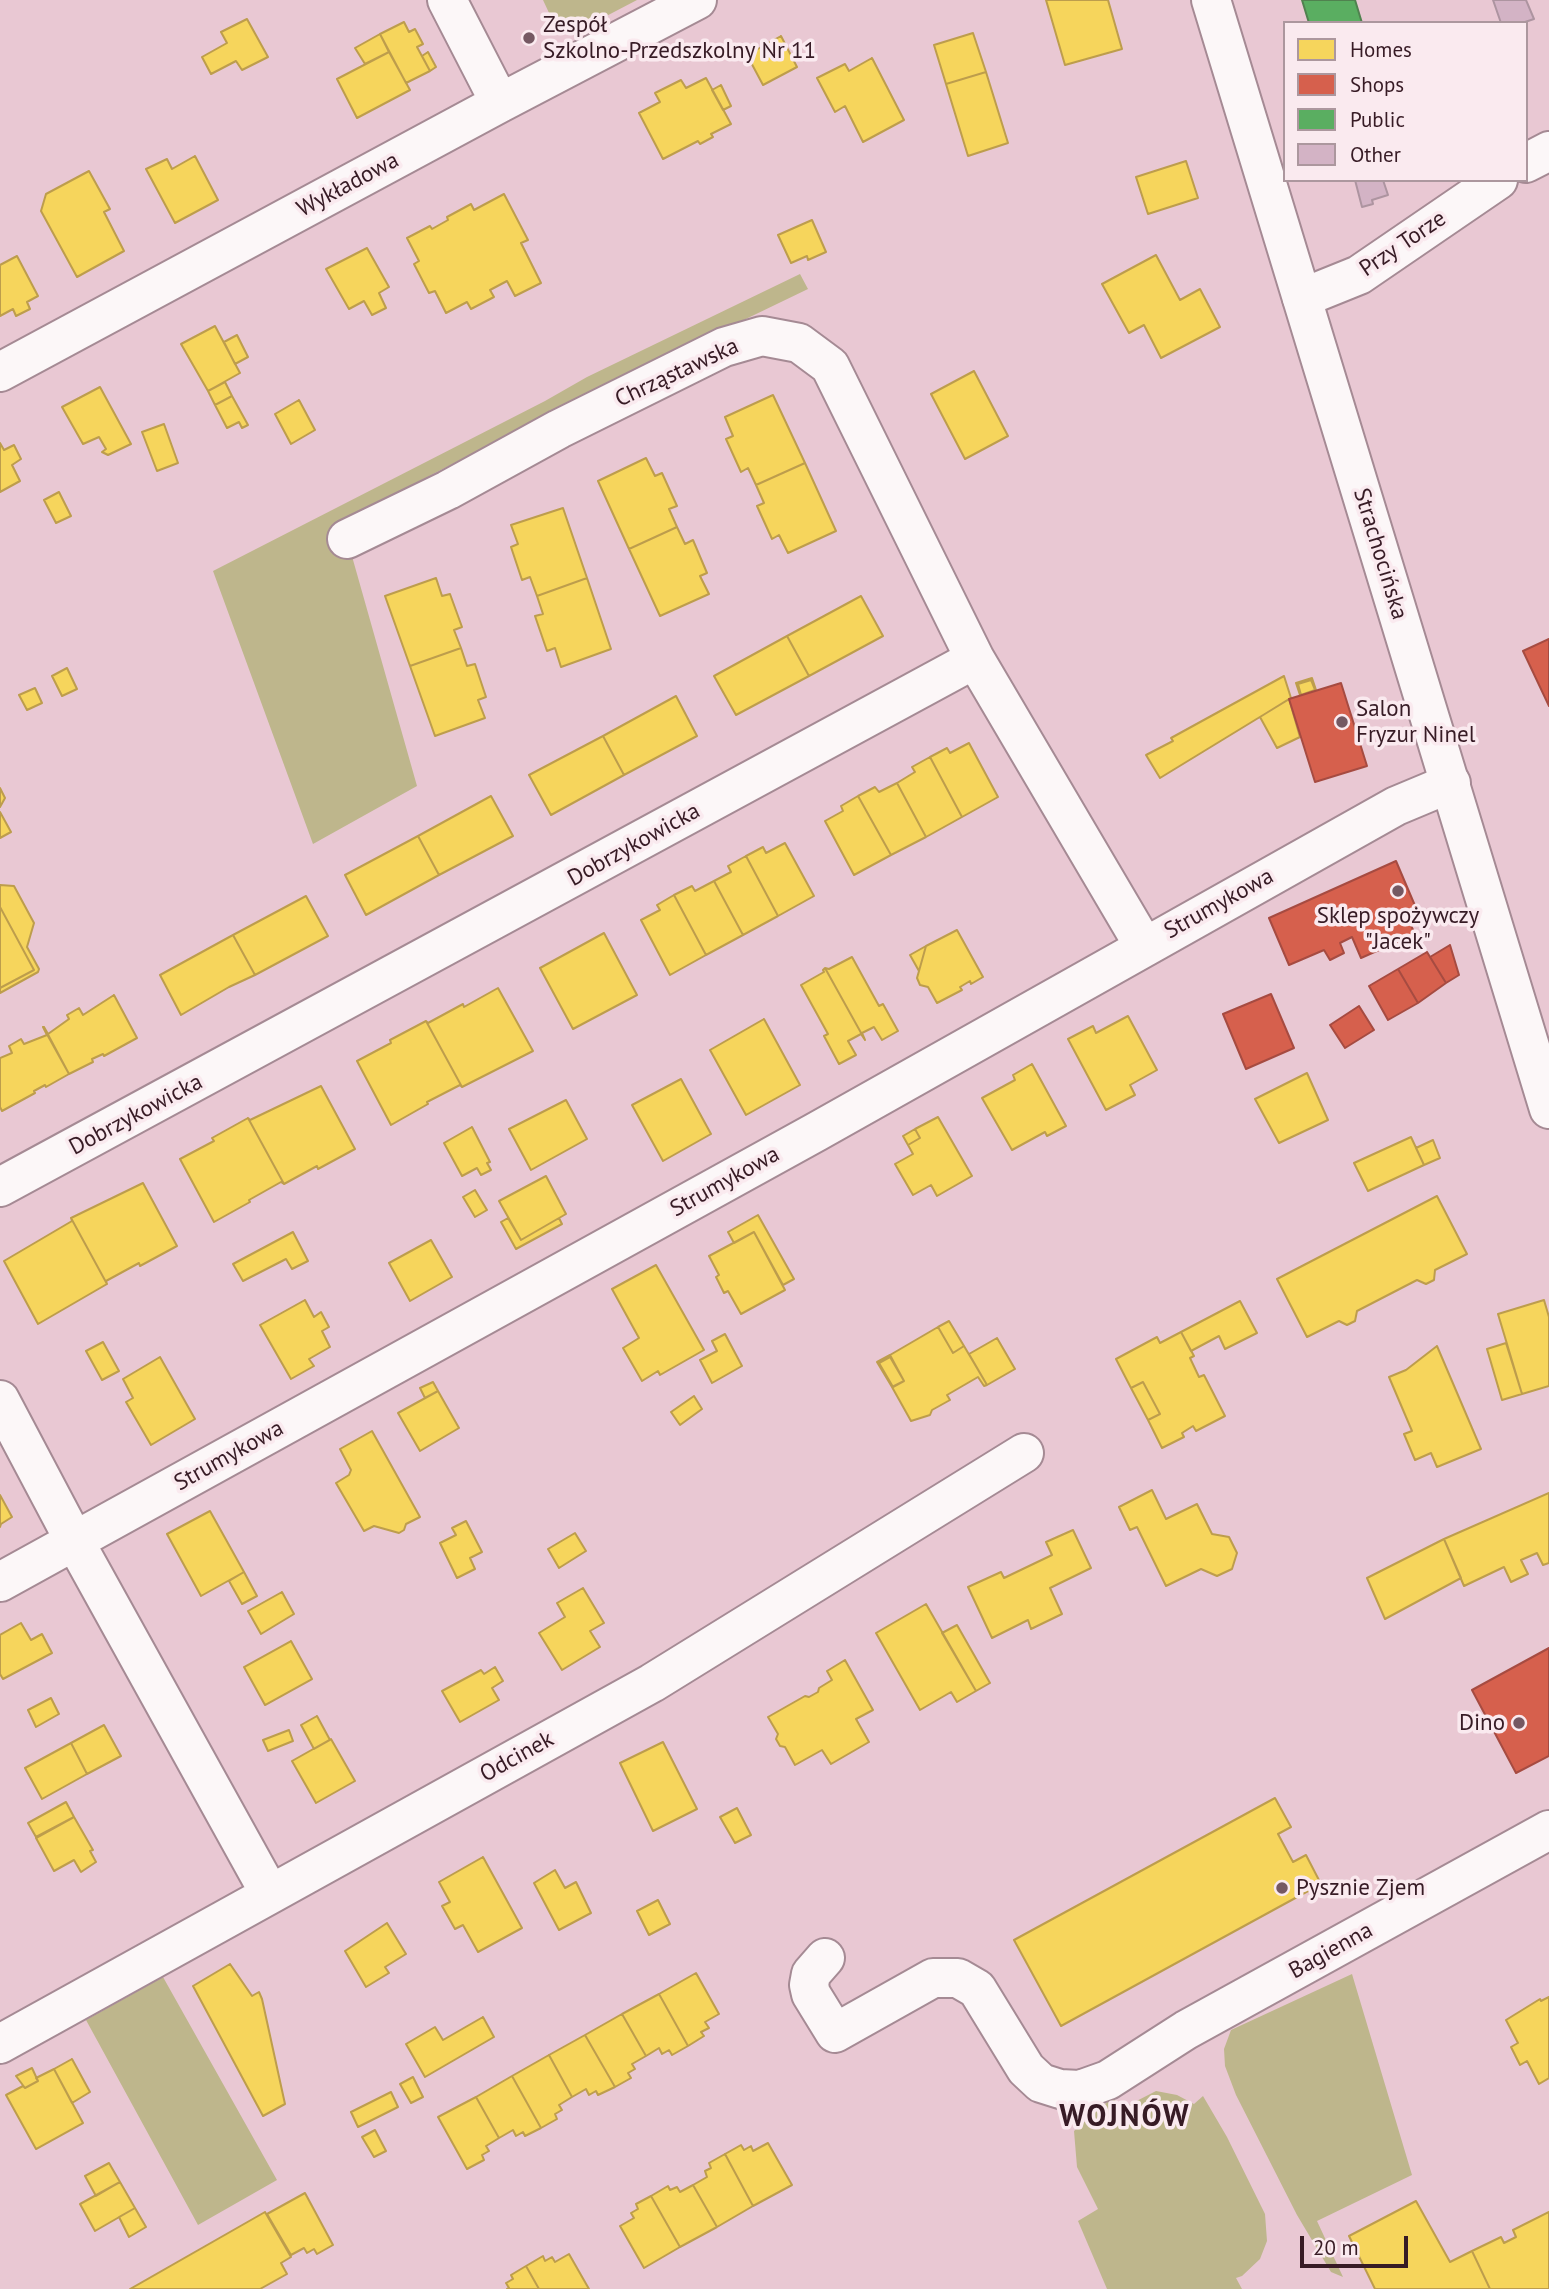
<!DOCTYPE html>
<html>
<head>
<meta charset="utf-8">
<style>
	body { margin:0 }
	#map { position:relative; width:1549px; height:2289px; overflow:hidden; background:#e9c8d3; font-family:"PT Sans",sans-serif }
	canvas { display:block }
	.legend { position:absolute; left:1283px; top:21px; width:245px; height:161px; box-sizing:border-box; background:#faeaef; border:2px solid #ac979e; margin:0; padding:9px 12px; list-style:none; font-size:21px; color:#371b25 }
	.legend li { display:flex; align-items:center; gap:14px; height:35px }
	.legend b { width:35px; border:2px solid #ac979e }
	.scale { position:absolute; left:1300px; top:2236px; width:108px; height:32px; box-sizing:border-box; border:4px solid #371b25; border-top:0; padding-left:9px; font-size:21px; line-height:24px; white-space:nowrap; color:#371b25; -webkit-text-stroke:5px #faeaef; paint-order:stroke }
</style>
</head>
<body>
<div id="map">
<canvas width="1549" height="2289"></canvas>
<ul class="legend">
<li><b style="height:19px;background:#f6d55c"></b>Homes</li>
<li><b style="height:19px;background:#d6604d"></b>Shops</li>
<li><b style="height:19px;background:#5aae61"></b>Public</li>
<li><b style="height:19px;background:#d3b3c5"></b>Other</li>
</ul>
<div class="scale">20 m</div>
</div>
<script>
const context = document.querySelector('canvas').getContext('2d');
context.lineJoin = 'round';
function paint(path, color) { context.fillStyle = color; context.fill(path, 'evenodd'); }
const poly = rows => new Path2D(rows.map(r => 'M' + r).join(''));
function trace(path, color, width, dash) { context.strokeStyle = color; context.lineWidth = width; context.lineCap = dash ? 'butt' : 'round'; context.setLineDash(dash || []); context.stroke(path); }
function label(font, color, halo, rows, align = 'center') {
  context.font = font + ' "PT Sans",sans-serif'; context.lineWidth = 7; context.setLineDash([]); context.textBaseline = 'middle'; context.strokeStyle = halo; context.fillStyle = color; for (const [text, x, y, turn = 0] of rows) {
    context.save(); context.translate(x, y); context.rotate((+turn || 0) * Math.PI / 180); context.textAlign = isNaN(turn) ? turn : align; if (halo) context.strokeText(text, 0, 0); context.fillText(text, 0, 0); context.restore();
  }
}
const green = poly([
	[543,0,637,0,572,34,567,25,557,30],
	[800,274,808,289,553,412,342,521,417,786,313,844,213,571,545,401,587,377],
	[1352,1974,1412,2175,1317,2221,1343,2277,1331,2272,1297,2215,1236,2095,1225,2066,1224,2049,1231,2030],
	[163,1977,277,2180,198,2225,86,2020],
	[1156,2091,1177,2095,1194,2104,1203,2096,1227,2137,1265,2214,1267,2241,1260,2259,1242,2276,1236,2278,1242,2289,1107,2289,1078,2221,1098,2209,1077,2167,1074,2131,1113,2097,1121,2109]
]);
const homes = poly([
	[1046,0,1108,0,1122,49,1065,65,1046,0],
	[247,19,268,57,242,70,236,61,211,74,202,57,227,43,221,32,247,19],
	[404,22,409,32,415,29,423,44,417,47,430,71,406,83,380,34,404,22],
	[973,33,986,72,946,84,934,45,973,33],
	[380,34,389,52,365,64,355,48,380,34],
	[781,36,797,67,763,85,747,55,781,36],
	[389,52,410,90,357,118,337,79,389,52],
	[428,52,436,67,430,71,422,56,428,52],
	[872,58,904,120,863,142,845,106,835,112,817,78,845,64,849,71,872,58],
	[986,72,1008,143,968,156,946,84,986,72],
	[706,78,731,124,711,134,713,137,700,144,698,141,663,159,639,113,660,102,655,93,681,80,686,88,706,78],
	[721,85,731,106,723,110,712,90,721,85],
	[195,156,218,200,175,223,146,169,167,159,172,169,195,156],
	[1186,161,1198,198,1148,214,1136,177,1186,161],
	[89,171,110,209,104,212,124,251,77,277,41,211,46,194,89,171],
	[504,194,528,240,521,243,541,283,515,296,507,281,490,290,494,297,471,309,467,302,446,313,435,291,429,293,414,264,419,261,407,238,430,226,432,229,448,220,447,217,471,204,474,210,504,194],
	[812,220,826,252,808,260,807,256,791,263,778,235,812,220],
	[367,248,389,287,379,293,386,308,372,315,364,301,349,309,326,269,367,248],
	[1156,255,1180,300,1200,289,1220,327,1161,358,1144,325,1129,333,1102,284,1156,255],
	[17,256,38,296,27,302,30,309,16,316,13,309,0,316,0,265,17,256],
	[215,326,240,373,208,391,181,344,215,326],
	[237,335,248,357,235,364,224,342,237,335],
	[974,371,1008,436,965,459,931,394,974,371],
	[225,382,232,396,215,405,208,391,225,382],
	[100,387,131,444,108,455,102,452,106,449,99,437,83,444,62,407,100,387],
	[773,395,805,463,756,485,748,468,741,472,726,439,733,436,725,417,773,395],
	[232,396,248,425,242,428,239,422,227,428,215,405,232,396],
	[299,400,315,430,291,444,275,414,299,400],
	[164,424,178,463,157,471,142,432,164,424],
	[0,443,4,450,14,445,21,459,12,465,20,481,0,492,0,443],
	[646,458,655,476,662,473,677,506,669,509,677,527,629,549,598,481,646,458],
	[805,463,836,531,788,553,779,535,772,539,757,506,764,503,756,485,805,463],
	[59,492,71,516,56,523,44,500,59,492],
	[563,508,587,578,537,596,530,577,522,580,511,547,518,544,511,525,563,508],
	[677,527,685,544,693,540,707,573,700,576,709,594,660,616,629,549,677,527],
	[436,578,442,596,450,594,462,627,454,630,461,648,410,666,385,596,436,578],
	[587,578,611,649,561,667,555,648,547,651,535,616,543,614,537,596,587,578],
	[861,596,883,636,809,676,787,636,861,596],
	[787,636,809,676,736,715,714,676,787,636],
	[461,648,467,666,475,664,486,697,478,700,485,718,435,736,410,666,461,648],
	[67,668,77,689,62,696,52,676,67,668],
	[1284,676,1291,698,1160,778,1146,755,1173,741,1171,738,1284,676],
	[1312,678,1316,690,1311,680,1298,684,1300,695,1296,683,1312,678],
	[1311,680,1315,690,1301,695,1298,684,1311,680],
	[35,688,42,703,27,710,19,695,35,688],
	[676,696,697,736,624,775,603,736,676,696],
	[1289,699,1300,737,1277,748,1260,717,1289,699],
	[603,736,624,775,551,815,529,775,603,736],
	[969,743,998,797,962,817,930,757,947,748,950,753,969,743],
	[930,757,962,817,926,837,897,783,915,772,912,767,930,757],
	[897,783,926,837,891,855,858,796,875,787,879,792,897,783],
	[0,788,5,798,0,807,0,788],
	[491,796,513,836,439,875,418,836,491,796],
	[858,796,891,855,854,875,825,821,843,811,841,806,858,796],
	[0,812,11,832,0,838,0,812],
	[418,836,439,875,366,915,345,875,418,836],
	[785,843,814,896,778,916,746,856,763,847,766,853,785,843],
	[746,856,778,916,743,935,714,881,731,872,728,866,746,856],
	[714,881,743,935,706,955,674,895,692,886,695,891,714,881],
	[0,885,14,886,34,923,27,947,39,969,38,972,0,993,0,988,34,970,0,907,0,885],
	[674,895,706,955,670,975,641,920,660,910,657,905,674,895],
	[306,896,328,936,255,975,233,935,306,896],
	[0,907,34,970,0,988,0,907],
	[957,930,983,977,971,984,970,981,960,987,962,990,937,1003,928,987,920,985,917,978,919,971,926,946,957,930],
	[604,933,637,995,573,1029,540,968,604,933],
	[233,935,255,975,229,987,181,1015,160,975,233,935],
	[926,946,919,971,910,955,926,946],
	[852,957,879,1006,883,1004,898,1031,882,1040,874,1027,862,1033,865,1040,825,968,829,969,852,957],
	[825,968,865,1040,861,1034,848,1041,856,1055,839,1064,824,1036,828,1034,801,985,824,972,823,970,825,968],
	[498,988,533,1051,462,1087,426,1021,428,1023,463,1004,464,1007,498,988],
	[114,995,137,1038,104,1056,103,1054,92,1059,93,1062,69,1074,44,1027,48,1034,69,1019,67,1015,79,1008,83,1015,114,995],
	[1128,1016,1157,1070,1130,1085,1135,1095,1106,1110,1068,1039,1093,1026,1096,1033,1128,1016],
	[764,1019,800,1085,746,1115,710,1050,764,1019],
	[426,1021,462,1087,460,1085,427,1102,428,1104,391,1125,357,1061,391,1043,390,1040,426,1021],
	[43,1027,69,1074,46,1087,45,1085,34,1091,35,1093,2,1111,0,1107,0,1058,12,1053,9,1046,21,1039,24,1044,47,1035,43,1027],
	[1032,1064,1066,1126,1047,1136,1045,1132,1012,1150,982,1098,1015,1080,1013,1075,1032,1064],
	[1307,1073,1328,1120,1279,1143,1255,1099,1307,1073],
	[681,1079,711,1134,663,1161,632,1105,681,1079],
	[321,1086,355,1149,318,1169,317,1166,284,1184,248,1118,250,1120,321,1086],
	[566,1100,587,1139,531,1170,509,1129,566,1100],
	[938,1117,972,1176,937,1196,931,1185,913,1195,895,1164,913,1154,908,1145,920,1138,915,1129,938,1117],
	[248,1118,284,1184,281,1182,249,1200,250,1202,214,1222,180,1159,214,1141,212,1138,248,1118],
	[472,1127,490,1162,487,1163,491,1170,481,1175,477,1168,462,1176,444,1143,472,1127],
	[915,1129,920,1138,908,1145,903,1136,915,1129],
	[1411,1137,1424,1165,1368,1191,1354,1163,1411,1137],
	[1433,1140,1440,1158,1424,1165,1416,1148,1433,1140],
	[546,1176,566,1214,521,1240,499,1201,546,1176],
	[143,1183,177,1246,140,1266,139,1263,106,1281,107,1284,71,1218,143,1183],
	[475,1190,487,1210,475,1217,463,1197,475,1190],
	[1437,1196,1467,1254,1435,1270,1434,1280,1426,1284,1417,1280,1357,1311,1355,1321,1347,1325,1339,1321,1307,1337,1277,1279,1437,1196],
	[758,1215,794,1279,783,1285,754,1232,734,1243,728,1232,758,1215],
	[71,1218,107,1284,38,1324,4,1261,72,1221,71,1218],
	[508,1218,521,1240,559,1218,562,1224,516,1249,501,1222,508,1218],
	[293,1232,308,1261,292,1269,286,1259,243,1281,233,1264,293,1232],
	[754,1232,785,1290,741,1314,728,1291,724,1293,716,1277,719,1275,709,1256,754,1232],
	[431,1240,452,1277,410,1301,389,1263,431,1240],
	[656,1265,704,1350,660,1375,658,1371,642,1381,623,1348,639,1338,612,1289,656,1265],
	[305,1300,314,1317,321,1312,329,1327,322,1331,330,1347,309,1359,314,1366,291,1379,260,1325,305,1300],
	[1544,1300,1549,1317,1549,1386,1522,1394,1498,1314,1544,1300],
	[1240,1301,1257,1333,1225,1349,1219,1336,1191,1351,1181,1332,1240,1301],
	[949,1321,964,1346,953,1353,938,1327,949,1321],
	[938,1327,953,1353,964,1346,987,1385,984,1386,978,1377,947,1395,950,1400,932,1410,930,1415,911,1421,892,1387,904,1381,890,1355,938,1327],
	[1181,1332,1194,1356,1190,1358,1199,1377,1204,1375,1225,1416,1196,1431,1193,1426,1182,1433,1184,1437,1162,1448,1148,1420,1160,1414,1143,1382,1131,1388,1116,1359,1157,1337,1160,1343,1181,1332],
	[725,1334,742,1366,712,1383,700,1360,717,1351,712,1341,725,1334],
	[997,1338,1015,1369,987,1385,969,1354,997,1338],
	[103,1342,119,1371,102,1380,86,1351,103,1342],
	[1506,1343,1522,1394,1502,1400,1487,1349,1506,1343],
	[1437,1346,1481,1449,1437,1467,1431,1453,1415,1460,1404,1434,1412,1431,1389,1377,1406,1370,1437,1346],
	[890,1355,890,1357,879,1363,892,1387,877,1362,890,1355],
	[160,1357,195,1419,151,1445,126,1402,133,1398,123,1379,160,1357],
	[890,1357,904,1381,893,1387,879,1363,890,1357],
	[433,1382,438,1391,425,1398,420,1388,433,1382],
	[1143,1382,1160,1414,1148,1420,1131,1388,1143,1382],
	[438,1391,459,1428,420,1451,398,1413,438,1391],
	[694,1396,702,1409,680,1425,671,1412,694,1396],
	[372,1431,420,1517,406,1524,404,1530,399,1533,374,1526,364,1531,336,1483,349,1475,351,1470,340,1449,372,1431],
	[1152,1490,1166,1519,1197,1504,1212,1534,1229,1537,1237,1553,1232,1569,1217,1576,1201,1569,1166,1586,1137,1527,1130,1530,1119,1507,1152,1490],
	[1549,1493,1549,1563,1543,1565,1537,1553,1521,1560,1528,1574,1511,1582,1504,1567,1464,1586,1444,1539,1549,1493],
	[0,1495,12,1517,1,1524,0,1527,0,1495],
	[210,1511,244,1572,201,1596,167,1534,210,1511],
	[466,1521,482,1552,470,1558,475,1569,457,1578,440,1543,456,1535,452,1528,466,1521],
	[1073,1530,1091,1568,1050,1588,1062,1614,1031,1629,1028,1620,992,1638,968,1587,1001,1572,1004,1578,1052,1555,1046,1542,1073,1530],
	[575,1533,586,1551,559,1568,548,1549,575,1533],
	[1444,1539,1461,1578,1385,1619,1367,1578,1444,1539],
	[244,1572,257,1596,242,1604,229,1581,244,1572],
	[583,1588,604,1623,590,1631,600,1647,562,1670,539,1633,565,1617,557,1603,583,1588],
	[282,1592,294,1614,261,1634,248,1611,282,1592],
	[926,1604,976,1691,957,1702,951,1692,920,1710,876,1633,926,1604],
	[21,1623,31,1640,42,1634,52,1653,3,1679,0,1674,0,1635,21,1623],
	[957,1625,990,1683,976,1691,942,1633,957,1625],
	[291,1641,312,1679,265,1705,244,1667,291,1641],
	[845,1660,873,1710,856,1719,869,1742,831,1764,822,1750,795,1765,785,1747,780,1746,776,1739,778,1734,768,1717,805,1696,809,1697,818,1692,819,1688,832,1680,827,1671,845,1660],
	[495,1667,503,1681,492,1688,499,1700,460,1722,442,1691,481,1670,484,1674,495,1667],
	[51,1698,59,1714,36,1727,28,1710,51,1698],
	[317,1716,330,1740,314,1749,301,1725,317,1716],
	[104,1725,121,1756,87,1774,71,1743,104,1725],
	[289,1730,293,1741,268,1751,263,1740,289,1730],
	[331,1739,355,1781,316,1803,292,1761,331,1739],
	[663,1742,697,1809,653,1831,620,1763,663,1742],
	[71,1743,87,1774,42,1799,25,1768,71,1743],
	[1275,1798,1291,1827,1278,1834,1293,1862,1306,1855,1321,1884,1061,2026,1014,1940,1275,1798],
	[66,1802,74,1817,36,1837,28,1823,66,1802],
	[737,1808,751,1835,735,1843,720,1817,737,1808],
	[74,1817,93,1850,90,1851,96,1862,81,1872,74,1860,54,1871,36,1838,74,1817],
	[483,1857,522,1928,478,1952,463,1925,455,1929,442,1906,450,1902,439,1882,483,1857],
	[555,1870,565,1888,576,1882,591,1913,559,1930,534,1883,555,1870],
	[658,1900,670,1924,649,1935,637,1911,658,1900],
	[387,1923,406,1954,385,1967,389,1973,366,1987,345,1951,387,1923],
	[230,1964,252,1996,259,1992,262,1999,285,2104,263,2116,193,1986,230,1964],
	[696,1973,719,2014,705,2022,709,2028,701,2032,704,2036,688,2046,659,1994,696,1973],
	[659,1994,688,2046,672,2055,669,2050,662,2054,659,2048,646,2056,622,2014,659,1994],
	[1549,1997,1549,2078,1539,2084,1527,2061,1520,2065,1511,2047,1518,2043,1506,2020,1540,1999,1541,2001,1549,1997],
	[622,2014,646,2056,632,2064,635,2069,628,2073,631,2078,615,2087,585,2035,622,2014],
	[483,2017,494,2037,425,2077,406,2044,435,2027,443,2040,483,2017],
	[585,2035,615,2087,598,2095,596,2091,589,2095,586,2089,572,2097,549,2055,585,2035],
	[549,2055,572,2097,559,2105,562,2110,555,2114,557,2119,541,2128,512,2076,549,2055],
	[72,2059,90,2092,72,2103,54,2069,72,2059],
	[32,2068,38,2081,25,2088,16,2076,32,2068],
	[54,2069,83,2123,36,2149,6,2095,23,2086,25,2088,38,2081,36,2078,54,2069],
	[512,2076,541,2128,525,2136,523,2132,516,2136,513,2130,499,2138,476,2097,512,2076],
	[413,2077,423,2097,411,2103,400,2084,413,2077],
	[391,2092,398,2107,358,2127,351,2112,391,2092],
	[476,2097,499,2138,486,2146,489,2151,482,2155,484,2160,467,2169,438,2117,476,2097],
	[375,2130,386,2151,374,2157,362,2137,375,2130],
	[768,2143,792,2185,753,2206,725,2154,741,2145,744,2150,751,2146,753,2151,768,2143],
	[725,2154,753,2206,717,2227,693,2185,707,2177,705,2171,711,2168,709,2163,725,2154],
	[109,2163,120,2182,96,2196,85,2176,109,2163],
	[120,2182,135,2208,95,2231,80,2204,120,2182],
	[693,2185,717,2227,680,2247,651,2196,668,2186,670,2190,677,2187,680,2192,693,2185],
	[305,2193,333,2245,317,2254,314,2249,307,2253,304,2248,291,2255,267,2214,305,2193],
	[651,2196,680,2247,644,2268,620,2226,634,2218,631,2213,638,2209,636,2204,651,2196],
	[1416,2201,1450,2262,1472,2251,1490,2289,1375,2289,1349,2236,1416,2201],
	[135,2208,146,2227,129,2237,119,2217,135,2208],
	[265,2212,291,2257,281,2263,287,2274,260,2289,130,2289,265,2212],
	[1549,2212,1549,2289,1490,2289,1472,2251,1501,2237,1504,2243,1516,2237,1513,2230,1549,2212],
	[569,2254,589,2289,539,2289,526,2266,543,2256,545,2261,552,2257,555,2262,569,2254],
	[526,2266,539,2289,507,2289,509,2288,506,2283,513,2279,511,2275,526,2266]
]);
const shops = poly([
	[1549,639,1549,706,1523,651,1549,639],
	[1341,683,1367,766,1315,782,1289,699,1341,683],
	[1396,861,1416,908,1405,913,1415,934,1361,958,1352,937,1340,943,1344,953,1330,960,1324,950,1289,965,1269,918,1396,861],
	[1450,945,1459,975,1446,983,1430,957,1450,945],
	[1427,952,1446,983,1418,1003,1398,969,1427,952],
	[1398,969,1418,1003,1388,1020,1369,986,1398,969],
	[1271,994,1294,1048,1246,1069,1223,1014,1271,994],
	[1359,1006,1374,1030,1345,1048,1330,1025,1359,1006],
	[1549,1648,1549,1756,1516,1773,1472,1690,1549,1648]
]);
const public = poly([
	[1302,0,1355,0,1362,23,1309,23,1302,0]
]);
const building = poly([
	[1493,0,1526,0,1534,19,1522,23,1501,23,1493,0],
	[1355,180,1383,180,1388,195,1372,200,1373,204,1362,207,1355,180]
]);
const minor = poly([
	[447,0,500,103],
	[1526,163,1549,151],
	[1302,298,1359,275,1498,180],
	[0,372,500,103,697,0],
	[347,539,448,490,559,429,724,347,762,336,799,343,830,366,975,659,1144,946],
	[0,1187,975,659],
	[0,1400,75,1542,270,1894],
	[0,1582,816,1132,1396,806,1451,783],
	[825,1958,811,1974,809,1985,811,1994,835,2033,933,1978,958,1978,977,1989,1026,2069,1041,2083,1060,2089,1080,2090,1108,2080,1186,2030,1549,1830],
	[0,2044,652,1683,1024,1453]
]);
const secondary = poly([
	[1211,0,1549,1109]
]);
const markers = [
	[529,38,7,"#755862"],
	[1342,722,7,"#755862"],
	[1398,891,7,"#755862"],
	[1519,1723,7,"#755862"],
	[1282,1888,7,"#755862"]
];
const poiNames = [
	["Zespół",543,25],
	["Szkolno-Przedszkolny Nr 11",543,51],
	["Salon",1356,709],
	["Fryzur Ninel",1356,735],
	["Sklep spożywczy",1398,916,"center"],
	["\"Jacek\"",1398,942,"center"],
	["Dino",1505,1723,"right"],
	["Pysznie Zjem",1296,1888]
];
const streetNames = [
	["Wykładowa",348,185,-28],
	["Przy Torze",1403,244,-34],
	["Chrząstawska",677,373,-25],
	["Strachocińska",1380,554,73],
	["Dobrzykowicka",634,845,-29],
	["Strumykowa",1219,904,-29],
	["Dobrzykowicka",136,1115,-28],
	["Strumykowa",725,1182,-29],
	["Strumykowa",229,1456,-29],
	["Odcinek",517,1757,-29],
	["Bagienna",1331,1951,-29]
];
const districtNames = [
	["WOJNÓW",1125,2117]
];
paint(green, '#beb68c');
paint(homes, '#f6d55c');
trace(homes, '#bd9d4c', 2);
paint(shops, '#d6604d');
trace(shops, '#a64b41', 2);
paint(public, '#5aae61');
trace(public, '#50824f', 2);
paint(building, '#d3b3c5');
trace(building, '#ad94a0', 2);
trace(minor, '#a58a94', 42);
trace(secondary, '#a58a94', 42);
trace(minor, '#fcf7f8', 38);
trace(secondary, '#fcf7f8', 38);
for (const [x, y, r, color] of markers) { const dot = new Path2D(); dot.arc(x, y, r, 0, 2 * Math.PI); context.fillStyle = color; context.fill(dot); trace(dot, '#faeaef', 2.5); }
label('23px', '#371b25', '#faeaef', poiNames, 'left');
label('23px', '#371b25', '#faeaef', streetNames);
context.letterSpacing = '2px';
label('bold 30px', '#371b25', '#faeaef', districtNames);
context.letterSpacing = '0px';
</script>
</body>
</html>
